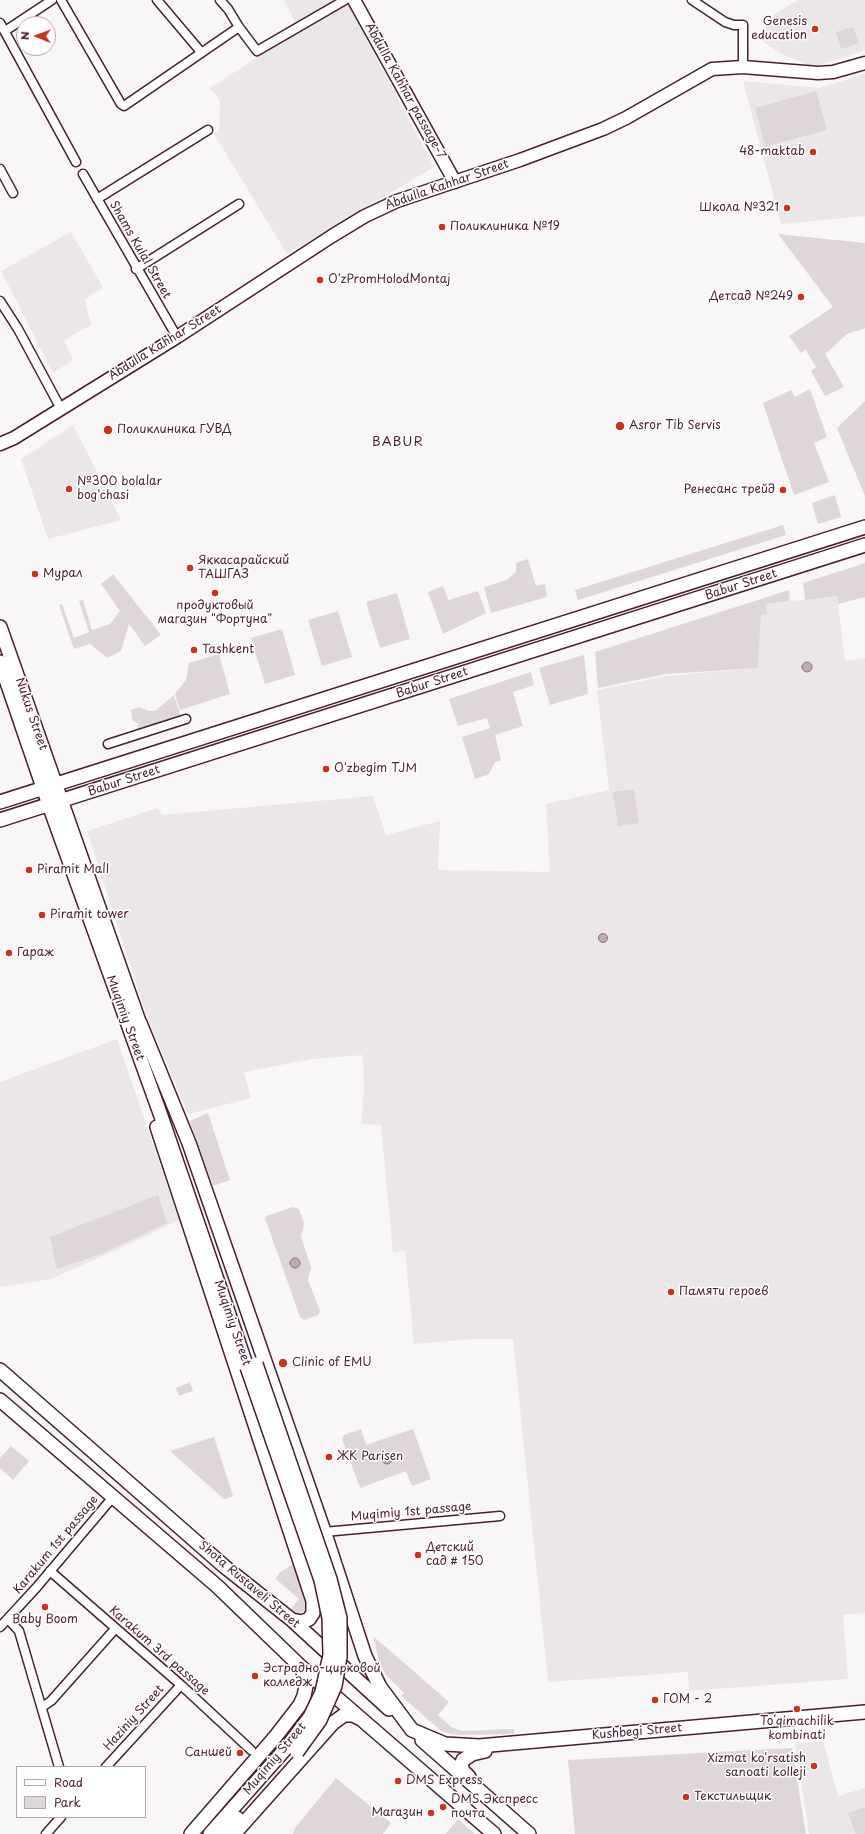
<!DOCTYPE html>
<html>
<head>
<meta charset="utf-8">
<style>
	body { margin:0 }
	#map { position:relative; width:865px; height:1834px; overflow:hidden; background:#f8f6f7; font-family:"Playpen Sans",sans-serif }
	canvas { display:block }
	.legend { position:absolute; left:16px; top:1766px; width:130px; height:52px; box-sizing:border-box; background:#fff; border:1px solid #b7a5aa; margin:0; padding:5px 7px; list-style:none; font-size:12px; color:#4a1f2b }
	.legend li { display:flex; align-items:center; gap:8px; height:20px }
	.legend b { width:20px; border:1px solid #b7a5aa }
	.north { position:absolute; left:16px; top:16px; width:40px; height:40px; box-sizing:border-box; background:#fff; border:1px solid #b7a5aa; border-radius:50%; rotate:271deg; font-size:11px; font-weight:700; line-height:16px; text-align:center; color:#4a1f2b }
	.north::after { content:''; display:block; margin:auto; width:14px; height:18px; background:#c8321e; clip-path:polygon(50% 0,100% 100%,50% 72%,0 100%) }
</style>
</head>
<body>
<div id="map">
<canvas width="865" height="1834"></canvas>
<ul class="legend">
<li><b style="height:5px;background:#fff"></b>Road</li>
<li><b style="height:11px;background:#ded6d9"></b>Park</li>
</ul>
<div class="north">N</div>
</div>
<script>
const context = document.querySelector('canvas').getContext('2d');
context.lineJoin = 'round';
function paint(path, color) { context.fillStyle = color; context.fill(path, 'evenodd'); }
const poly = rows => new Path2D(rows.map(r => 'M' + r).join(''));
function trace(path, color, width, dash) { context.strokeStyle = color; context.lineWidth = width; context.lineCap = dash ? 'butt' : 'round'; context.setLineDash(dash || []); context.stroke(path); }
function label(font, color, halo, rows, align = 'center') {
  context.font = font + ' "Playpen Sans",sans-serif'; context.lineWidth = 3; context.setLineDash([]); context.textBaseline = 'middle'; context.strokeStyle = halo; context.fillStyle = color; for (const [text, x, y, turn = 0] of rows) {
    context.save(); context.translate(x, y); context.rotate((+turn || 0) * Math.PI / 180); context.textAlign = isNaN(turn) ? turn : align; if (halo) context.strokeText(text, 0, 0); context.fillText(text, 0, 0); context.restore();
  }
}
const built = poly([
	[284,0,332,0,332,2,296,23],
	[798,0,865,0,865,50,819,65,807,65,780,53,761,40,767,19],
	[349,6,434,167,287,254,214,134,219,131,220,101,210,88,301,29,340,7],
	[865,74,865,216,781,224,743,81,819,88],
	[71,232,103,287,85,300,91,325,64,340,73,360,53,373,1,271],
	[73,425,121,520,48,539,21,459],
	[837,596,845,661,865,658,865,1613,843,1615,848,1679,689,1691,688,1672,548,1682,513,1339,472,1339,414,1344,405,1251,393,1252,381,1125,361,1124,364,1090,363,1055,312,1059,244,1072,251,1098,188,1114,145,1011,87,831,158,808,162,815,373,796,386,835,440,821,438,870,550,872,546,804,609,790,597,690,666,676,758,668,761,614,766,604],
	[117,1039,179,1220,118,1249,51,1279,0,1287,0,1082],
	[823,1741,838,1796,865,1788,865,1834,809,1834,795,1744]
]);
const green = poly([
	[853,27,859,43,841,49,836,32],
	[816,91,827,130,765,147,755,108],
	[778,234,865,243,865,328,847,334,825,354,844,387,825,396,811,371,816,367,806,350,801,353,789,336,833,307],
	[810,389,827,437,814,443,829,482,794,495,763,403,791,390,795,397],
	[865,401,865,496,837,428],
	[835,495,841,517,818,524,812,503],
	[783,525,786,535,578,600,575,590],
	[528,559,536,586,545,584,547,597,491,613,484,587,507,580,516,572,516,563],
	[865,563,865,597,838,604,837,596,805,600,803,583],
	[113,574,161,635,145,646,129,624,121,651,107,658,90,644,74,649,59,605,62,604,74,638,89,632,79,601,83,600,92,630,110,624,120,611,101,584],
	[443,586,448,600,478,591,486,613,443,634,428,592],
	[789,590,790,601,766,604,767,614,761,615,758,668,666,674,598,688,595,652],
	[397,593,410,639,380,648,366,602],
	[338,611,352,657,322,666,308,620],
	[282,629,295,675,265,684,251,638],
	[219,654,230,694,180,710,175,694,186,680,189,663],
	[584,655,588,694,550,705,539,668],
	[531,672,534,685,513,692,523,726,495,735,501,760,495,762,489,774,475,779,462,737,490,728,487,718,458,726,449,699],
	[174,695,181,717,137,733,136,730,139,724,132,720,131,710,139,707,149,711,155,711],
	[634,789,639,823,618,826,613,792],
	[208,1113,230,1180,213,1186,190,1121],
	[158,1195,167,1223,101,1254,57,1269,50,1237],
	[293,1207,299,1209,304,1224,301,1237,311,1267,308,1280,320,1311,318,1315,304,1320,300,1317,265,1218,267,1216],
	[190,1382,193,1391,179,1396,176,1388],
	[361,1429,366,1445,413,1429,431,1479,412,1486,406,1471,360,1488,342,1439,344,1435],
	[214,1437,233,1496,224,1499,170,1451],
	[11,1446,29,1461,13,1480,0,1468,0,1458],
	[294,1563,306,1600,306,1609,301,1613,297,1613,291,1609,299,1599,276,1579,279,1573],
	[373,1636,449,1702,438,1715,451,1727,462,1731,514,1729,514,1734,461,1735,450,1734,440,1730,401,1696,404,1693,386,1675,379,1661],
	[792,1748,806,1834,575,1834,568,1760],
	[336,1778,391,1823,383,1834,293,1834,295,1828],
	[865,1807,865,1834,856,1834,848,1813],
	[458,1819,475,1834,446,1834]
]);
const water = poly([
	'802 667a5 5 0 1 1 10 0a5 5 0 1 1-10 0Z',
	'598.5 938a4.5 4.5 0 1 1 9 0a4.5 4.5 0 1 1-9 0Z',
	'290 1263a5 5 0 1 1 10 0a5 5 0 1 1-10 0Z',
	'382 1459a5 5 0 1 1 10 0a5 5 0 1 1-10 0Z'
]);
const street = poly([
	[61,0,121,104,124,106,239,27],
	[157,0,201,52],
	[220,0,228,9,239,27,257,51,345,0],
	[692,0,725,22,734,25,743,25,743,67],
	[0,23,76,162],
	[5,31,52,0],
	[0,169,13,193],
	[83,174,177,337],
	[97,199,208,130],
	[136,269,239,204],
	[0,301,18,329,61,409],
	[108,744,186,719],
	[324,1532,500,1516],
	[50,1571,181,1685,251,1750],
	[8,1619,19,1631,59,1767],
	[0,1627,36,1588,113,1497],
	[42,1707,51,1701,115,1629],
	[106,1767,181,1685],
	[46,1834,61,1817]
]);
const secondary = poly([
	[354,0,455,182],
	[0,444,14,438,177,337,332,236,365,216,397,201,520,160,603,129,626,118,712,69,743,67,818,73,833,72,865,63]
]);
const primary = poly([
	[0,627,142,1030],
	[0,662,49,805,161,1116,247,1367],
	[0,802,865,527],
	[0,820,865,545],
	[140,1023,189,1143,326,1537,365,1656,380,1687,412,1730,445,1744,479,1746,865,1712],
	[157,1127,313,1601,313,1613,309,1619,302,1622,292,1620],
	[0,1370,225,1567,292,1620,389,1709],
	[0,1400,217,1586,300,1666,494,1834],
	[422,1740,529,1834],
	[469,1777,463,1771,461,1765,463,1760,472,1754,485,1751],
	[191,1834,276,1736,300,1705,304,1696,306,1686,305,1676,301,1668],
	[210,1834,288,1746],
	[223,1834,237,1818],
	[234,1834,333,1723,344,1715,353,1715,359,1718]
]);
const primaryBridge = poly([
	[256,1364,330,1579,340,1618,340,1657,335,1686,320,1720,297,1752],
	[247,1367,321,1580,329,1618,330,1655,322,1692,310,1717,288,1746]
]);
const markers = [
	[815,29,4,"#c8321e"],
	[813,152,4,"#c8321e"],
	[787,208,4,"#c8321e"],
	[442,227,4,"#c8321e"],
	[320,280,4,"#c8321e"],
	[801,297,4,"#c8321e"],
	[620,426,5,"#c8321e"],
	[108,430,5,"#c8321e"],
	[69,489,4,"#c8321e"],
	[783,490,4,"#c8321e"],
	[190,568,4,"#c8321e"],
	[35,574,4,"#c8321e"],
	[215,593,4,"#c8321e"],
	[194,650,4,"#c8321e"],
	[326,769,4,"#c8321e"],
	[29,870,4,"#c8321e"],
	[42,915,4,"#c8321e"],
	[9,953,4,"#c8321e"],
	[671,1292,4,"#c8321e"],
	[283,1363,5,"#c8321e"],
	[329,1457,4,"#c8321e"],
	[418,1555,4,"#c8321e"],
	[45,1607,4,"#c8321e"],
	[255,1676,4,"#c8321e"],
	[655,1700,4,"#c8321e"],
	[797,1709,4,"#c8321e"],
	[240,1753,4,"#c8321e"],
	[814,1766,4,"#c8321e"],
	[398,1781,4,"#c8321e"],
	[686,1797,4,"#c8321e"],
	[443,1807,4,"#c8321e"],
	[431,1813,4,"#c8321e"]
];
const poiNames = [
	["Genesis",807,22,"right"],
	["education",807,36,"right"],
	["48-maktab",805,152,"right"],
	["Школа №321",779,208,"right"],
	["Поликлиника №19",450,227],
	["O'zPromHolodMontaj",328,280],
	["Детсад №249",793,297,"right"],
	["Asror Tib Servis",629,426],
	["Поликлиника ГУВД",117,430],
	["№300 bolalar",77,482],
	["bog'chasi",77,496],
	["Ренесанс трейд",775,490,"right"],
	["Яккасарайский",198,561],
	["ТАШГАЗ",198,575],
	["Мурал",43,574],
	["продуктовый",215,606,"center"],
	["магазин \"Фортуна\"",215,620,"center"],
	["Tashkent",202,650],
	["O'zbegim TJM",334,769],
	["Piramit Mall",37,870],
	["Piramit tower",50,915],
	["Гараж",17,953],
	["Памяти героев",679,1292],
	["Clinic of EMU",292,1363],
	["ЖК Parisen",337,1457],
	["Детский",426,1548],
	["сад # 150",426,1562],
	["Baby Boom",45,1620,"center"],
	["Эстрадно-цирковой",263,1669],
	["колледж",263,1683],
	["ГОМ - 2",663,1700],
	["Toʻqimachilik",797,1722,"center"],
	["kombinati",797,1736,"center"],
	["Саншей",232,1753,"right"],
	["Xizmat ko'rsatish",806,1759,"right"],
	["sanoati kolleji",806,1773,"right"],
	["DMS Express",406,1781],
	["Текстильщик",694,1797],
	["DMS Экспресс",451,1800],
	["почта",451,1814],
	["Магазин",423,1813,"right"]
];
const streetNames = [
	["Abdulla Kahhar passage-7",405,91,61],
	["Abdulla Kahhar Street",447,185,-19],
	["Shams Kulal Street",140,250,60],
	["Abdulla Kahhar Street",165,343,-32],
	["Babur Street",741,585,-18],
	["Babur Street",432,683,-18],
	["Nukus Street",31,714,71],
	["Babur Street",124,781,-18],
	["Muqimiy Street",125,1018,70],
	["Muqimiy Street",232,1323,71],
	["Muqimiy 1st passage",411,1512,-5],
	["Karakum 1st passage",56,1545,-50],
	["Shota Rustaveli Street",249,1585,40],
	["Karakum 3rd passage",159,1651,41],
	["Haziniy Street",134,1718,-48],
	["Kushbegi Street",637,1732,-5],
	["Muqimiy Street",275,1759,-50]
];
const neighbourhoodNames = [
	["BABUR",398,442]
];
paint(built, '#ebe6e8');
paint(green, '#ded6d9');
paint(water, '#bdadb0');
trace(water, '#8f747b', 1);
trace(street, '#4a1f2b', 11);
trace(secondary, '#4a1f2b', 15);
trace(primary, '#4a1f2b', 16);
trace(street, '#fff', 8);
trace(secondary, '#fff', 12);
trace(primary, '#fff', 13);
trace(primaryBridge, '#4a1f2b', 16, []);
trace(primaryBridge, '#fff', 13);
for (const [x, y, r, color] of markers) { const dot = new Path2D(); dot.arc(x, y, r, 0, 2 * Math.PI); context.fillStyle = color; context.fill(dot); trace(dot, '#fff', 1.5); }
label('12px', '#4a1f2b', '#fff', poiNames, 'left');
label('12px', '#4a1f2b', '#fff', streetNames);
context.letterSpacing = '1px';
label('13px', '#4a1f2b', '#fff', neighbourhoodNames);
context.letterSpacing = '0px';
</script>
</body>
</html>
